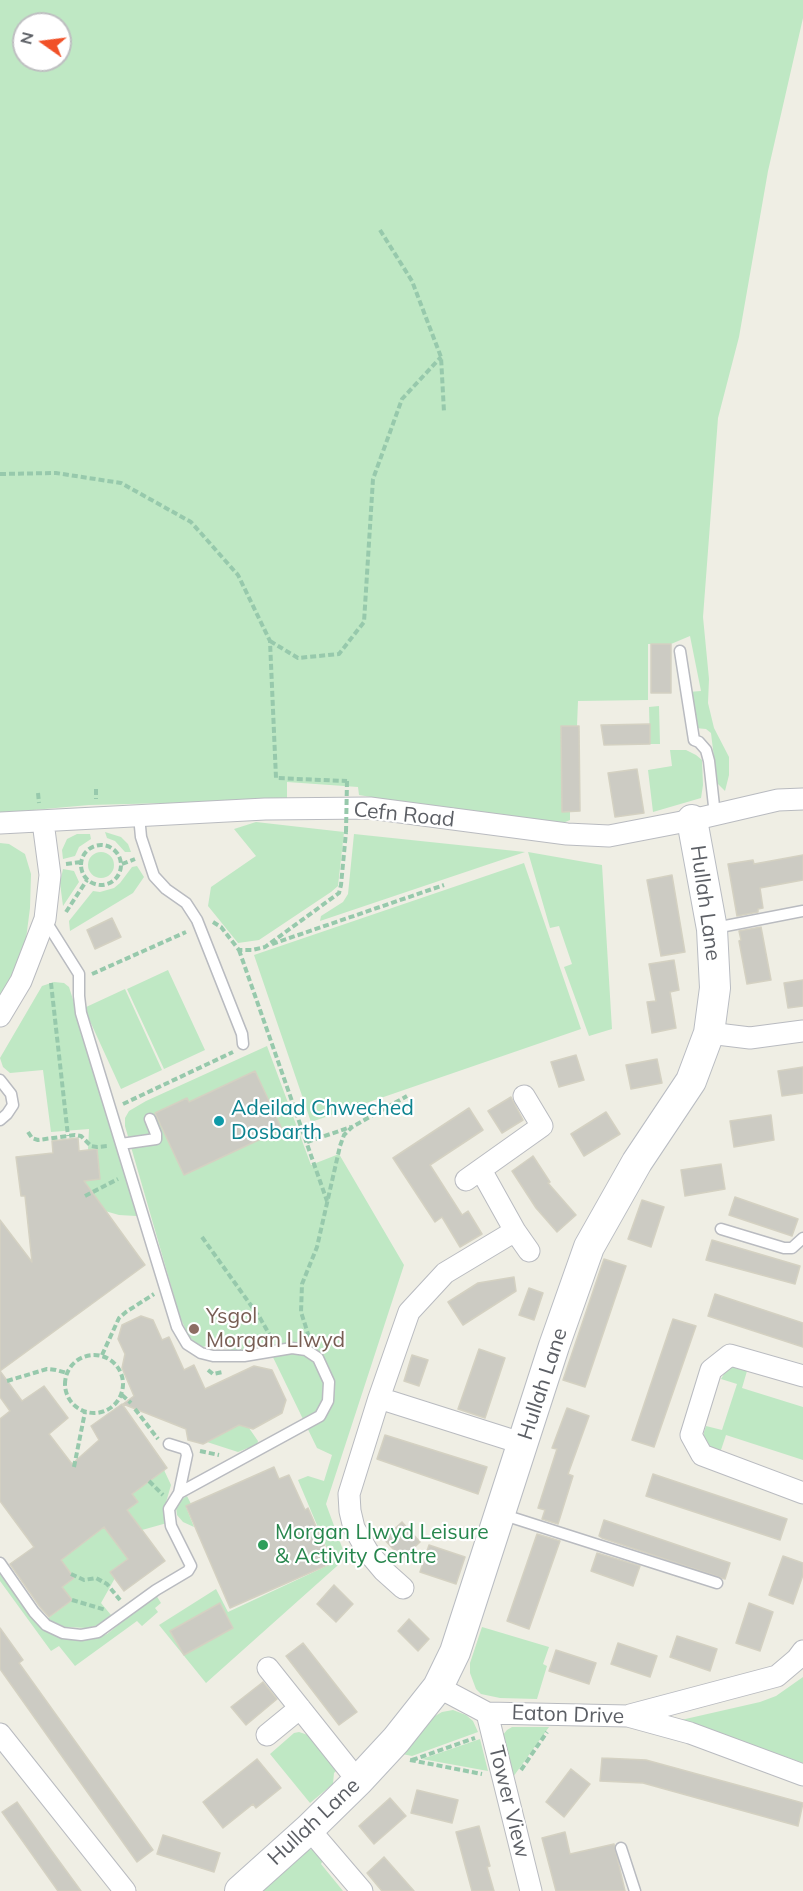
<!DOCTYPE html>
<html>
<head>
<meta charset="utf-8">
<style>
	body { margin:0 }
	#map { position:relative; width:803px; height:1891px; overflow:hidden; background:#efeee4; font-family:Mulish,sans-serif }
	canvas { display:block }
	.north { position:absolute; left:12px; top:12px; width:60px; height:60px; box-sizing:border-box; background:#fff; border:2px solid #bebfc1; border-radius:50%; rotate:284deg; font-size:16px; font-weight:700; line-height:24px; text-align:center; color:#5c5f65 }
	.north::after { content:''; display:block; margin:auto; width:21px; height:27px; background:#f15128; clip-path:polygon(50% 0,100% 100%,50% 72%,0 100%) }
</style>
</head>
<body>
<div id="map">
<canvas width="803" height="1891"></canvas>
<div class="north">N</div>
</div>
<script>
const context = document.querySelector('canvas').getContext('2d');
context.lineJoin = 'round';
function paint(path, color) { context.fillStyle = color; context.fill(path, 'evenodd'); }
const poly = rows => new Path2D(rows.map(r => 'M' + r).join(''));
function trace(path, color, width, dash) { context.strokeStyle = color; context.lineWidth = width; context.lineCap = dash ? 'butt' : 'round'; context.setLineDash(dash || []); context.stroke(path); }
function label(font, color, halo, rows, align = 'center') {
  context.font = font + ' Mulish,sans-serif'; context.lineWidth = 4.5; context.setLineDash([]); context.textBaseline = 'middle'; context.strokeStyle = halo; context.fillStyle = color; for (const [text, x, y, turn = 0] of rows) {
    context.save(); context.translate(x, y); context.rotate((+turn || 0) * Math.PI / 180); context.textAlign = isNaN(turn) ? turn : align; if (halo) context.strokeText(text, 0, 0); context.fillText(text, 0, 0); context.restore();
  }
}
const green = poly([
	[0,0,803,0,803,18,768,171,739,337,718,418,703,617,709,679,708,703,714,728,729,757,729,775,725,791,717,783,711,733,706,729,695,728,688,692,701,691,690,636,671,644,648,644,648,700,578,701,577,726,561,726,562,811,570,812,570,820,563,823,431,807,359,795,358,787,287,782,287,800,89,805,0,813],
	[24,24,60,24,60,60,24,60],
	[659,706,660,744,650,744,649,707],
	[670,750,686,750,696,755,702,760,703,785,701,798,653,812,648,770,672,766],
	[256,822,344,832,338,886,331,892,259,940,238,943,208,906,211,887,256,856,234,829],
	[105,832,121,837,128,844,131,852,125,852,115,841,107,838],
	[77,834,90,834,91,839,79,847,75,856,63,859,62,850,67,839],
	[354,834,525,852,320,921,321,916,343,902,348,894],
	[0,843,9,844,25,854,31,874,30,908,26,939,13,974,0,998],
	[528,852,602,865,612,1029,589,1036,564,967,572,964,559,926,550,928],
	'88 865a13 13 0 1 1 26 0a13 13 0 1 1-26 0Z',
	[524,863,581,1029,311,1122,254,955],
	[137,866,144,877,133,893,70,931,69,921,93,891,100,892,114,888,120,883,132,867],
	[63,869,74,871,79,882,63,906,60,883],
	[168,970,205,1050,164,1069,127,989],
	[54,982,64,983,69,987,111,1118,139,1214,136,1216,119,1215,105,1211,83,1181,100,1179,97,1150,88,1150,89,1129,51,1132,43,1070,10,1073,3,1067,0,1058,42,986],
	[125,989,162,1070,121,1089,84,1008],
	[267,1046,311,1165,339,1154,404,1265,326,1504,346,1558,206,1683,159,1625,216,1589,228,1612,333,1563,298,1480,308,1476,324,1481,332,1455,317,1448,268,1347,231,1351,217,1343,211,1344,203,1347,194,1342,188,1335,180,1317,125,1126,125,1118,129,1111,146,1101],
	[733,1367,747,1371,742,1388,803,1407,803,1460,726,1435,720,1453,712,1450,704,1439,704,1432,706,1426,722,1430,737,1384,721,1379,727,1369],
	[239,1425,249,1428,258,1441,256,1450,248,1448,238,1452,207,1442],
	[164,1470,171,1485,165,1506,167,1523,142,1530,127,1510,138,1502,132,1494],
	[187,1496,191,1504,186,1507,194,1527,183,1522,177,1515,176,1507,180,1500],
	[104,1527,128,1559,110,1572,115,1578,101,1603,111,1615,99,1625,87,1628,65,1627,47,1619,72,1600,62,1587,74,1578,61,1560],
	[0,1569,39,1624,77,1640,94,1639,107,1634,156,1595,161,1603,155,1608,158,1612,142,1626,137,1621,75,1666,59,1646,51,1651,0,1581],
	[482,1627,549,1647,543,1664,547,1666,537,1699,500,1698,481,1694,476,1689,470,1673,470,1663],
	[803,1677,803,1763,681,1720,760,1702,776,1696],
	[453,1710,466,1715,473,1721,478,1732,412,1756,402,1754,428,1720,442,1712],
	[512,1727,549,1727,508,1784,502,1736,507,1730],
	[299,1732,311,1736,338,1769,334,1773,333,1784,310,1803,270,1754,294,1733],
	[480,1739,488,1771,422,1759],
	[309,1849,315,1850,324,1858,321,1864,343,1891,262,1891]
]);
const building = poly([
	[651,644,671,644,671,693,651,693,651,644],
	[650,724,650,744,604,745,601,725,650,724],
	[561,726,579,726,580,811,562,812,561,726],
	[637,769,644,813,615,817,608,773,637,769],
	[803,855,803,880,760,888,763,908,758,909,758,912,737,916,728,864,753,860,754,864,803,855],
	[672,875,685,952,661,956,647,880,672,875],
	[112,918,121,937,95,949,87,930,112,918],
	[761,927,771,980,747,984,739,941,741,940,739,931,761,927],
	[674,960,679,990,670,992,676,1028,652,1033,647,1002,656,1001,649,964,674,960],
	[803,980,803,1006,788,1008,784,983,803,980],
	[576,1055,584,1080,559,1087,551,1062,576,1055],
	[657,1059,662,1083,631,1089,626,1065,657,1059],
	[803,1067,803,1093,782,1096,778,1071,803,1067],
	[255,1071,282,1129,184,1175,155,1113,187,1098,189,1102,255,1071],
	[511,1097,523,1120,502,1133,488,1111,511,1097],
	[469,1108,483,1130,430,1165,462,1215,468,1211,482,1234,460,1247,442,1217,435,1222,393,1158,469,1108],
	[606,1112,620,1134,584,1156,571,1134,606,1112],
	[771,1115,774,1140,734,1147,730,1121,771,1115],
	[78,1138,79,1151,97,1149,100,1179,84,1181,145,1265,0,1371,22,1401,44,1386,68,1418,49,1434,72,1464,99,1440,91,1426,122,1404,167,1468,132,1494,138,1502,127,1510,165,1561,124,1591,110,1572,128,1559,104,1527,61,1560,74,1578,62,1587,72,1600,49,1617,40,1607,10,1564,34,1547,0,1501,0,1419,10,1411,0,1397,0,1220,32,1262,25,1196,21,1196,16,1157,53,1153,52,1141,78,1138],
	[533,1156,550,1182,548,1183,576,1215,557,1232,536,1208,512,1171,533,1156],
	[721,1164,725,1189,685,1196,681,1170,721,1164],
	[735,1197,798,1219,792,1236,729,1215,735,1197],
	[642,1200,664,1207,651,1247,628,1239,642,1200],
	[712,1240,800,1266,795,1284,706,1260,712,1240],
	[604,1259,626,1266,585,1387,563,1380,604,1259],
	[514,1277,516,1291,463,1325,448,1302,478,1283,514,1277],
	[529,1288,543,1293,534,1320,519,1315,529,1288],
	[715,1294,803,1323,803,1347,708,1316,715,1294],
	[141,1316,153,1320,162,1340,169,1337,184,1370,194,1365,205,1389,254,1366,272,1370,286,1400,282,1413,253,1429,239,1425,203,1444,188,1440,186,1429,123,1404,134,1396,122,1368,125,1354,118,1339,122,1325,141,1316],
	[673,1319,696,1326,654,1447,632,1440,673,1319],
	[479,1349,505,1358,485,1418,458,1409,479,1349],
	[412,1355,428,1360,419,1386,404,1381,412,1355],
	[567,1408,589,1416,568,1474,573,1476,558,1524,542,1519,545,1510,538,1508,557,1449,552,1448,567,1408],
	[385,1435,487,1467,478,1494,377,1459,385,1435],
	[274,1467,279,1479,289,1475,305,1510,308,1508,332,1563,230,1608,186,1506,274,1467],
	[653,1474,787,1519,780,1540,646,1496,653,1474],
	[604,1520,730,1563,725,1579,602,1538,599,1536,604,1520],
	[402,1522,420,1542,402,1559,384,1539,402,1522],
	[537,1534,560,1541,529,1629,507,1621,537,1534],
	[429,1545,465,1557,456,1584,420,1572,429,1545],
	[597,1553,640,1566,633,1586,591,1571,597,1553],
	[783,1556,803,1563,803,1575,793,1604,769,1595,783,1556],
	[334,1585,353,1604,336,1622,317,1604,334,1585],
	[220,1603,233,1628,184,1655,170,1631,220,1603],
	[749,1603,773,1612,760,1651,736,1643,749,1603],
	[409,1619,429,1639,418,1651,398,1631,409,1619],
	[0,1628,23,1660,19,1663,153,1850,137,1862,0,1669,0,1628],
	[677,1636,717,1649,710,1671,670,1657,677,1636],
	[303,1643,357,1712,339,1725,286,1656,303,1643],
	[618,1643,657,1656,650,1677,611,1664,618,1643],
	[556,1650,596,1663,589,1684,549,1671,556,1650],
	[263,1682,277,1699,246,1725,231,1707,263,1682],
	[602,1758,646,1760,803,1803,798,1826,643,1783,600,1781,602,1758],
	[257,1759,281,1788,256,1808,253,1804,223,1828,203,1802,257,1759],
	[571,1769,590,1784,564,1817,546,1802,571,1769],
	[417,1790,458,1800,452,1823,411,1813,417,1790],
	[390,1798,406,1816,374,1844,359,1826,390,1798],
	[17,1802,51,1850,81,1891,58,1891,2,1812,17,1802],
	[479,1826,490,1866,487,1867,494,1891,472,1891,456,1832,479,1826],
	[565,1832,570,1854,614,1844,625,1891,556,1891,542,1838,565,1832],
	[163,1835,220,1853,214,1872,157,1854,163,1835],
	[384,1857,414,1891,382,1891,367,1873,384,1857]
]);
const path = poly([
	[380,230,412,281,441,357,444,412],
	[0,474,56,473,121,483,191,522,238,575,270,641,276,778,347,781],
	[270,641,298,658,339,654,364,622,373,479,402,399,441,357],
	[96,789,96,799],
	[38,793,39,803],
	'81 865a20 20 0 1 1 40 0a20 20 0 1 1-40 0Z',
	[66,864,81,862],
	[122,864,135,859],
	[66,912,87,880],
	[213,922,221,927,239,950,252,950,265,947,339,893,341,885,346,832],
	[272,944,444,885],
	[239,950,327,1201],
	[92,974,186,932],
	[51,983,68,1136],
	[123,1104,233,1052],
	[28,1132,32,1138,38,1140,75,1135,81,1136,91,1146,97,1147,108,1146],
	[307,1142,351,1127],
	[85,1196,118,1179],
	[202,1237,260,1318,272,1339],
	[309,1337,301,1312,302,1284,317,1247,340,1146,344,1135,352,1127,407,1096],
	'65 1384a29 29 0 1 1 58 0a29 29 0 1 1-58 0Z',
	[102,1355,119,1318,126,1312,154,1294],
	[208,1370,213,1374,223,1372],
	[7,1381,47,1369,56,1370,67,1373],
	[122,1395,131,1403],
	[135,1409,158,1439],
	[200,1451,219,1455],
	[74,1467,85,1412],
	[149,1481,163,1495],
	[71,1574,84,1580,96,1578,107,1584,120,1600],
	[72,1600,106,1610],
	[410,1760,482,1774],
	[412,1760,475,1738],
	[521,1770,547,1732]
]);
const lane = poly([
	[680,651,694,740,699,742,706,750,709,761,715,815],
	[139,816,141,837,154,876,166,889,186,903,197,920,242,1034,243,1044],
	[715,928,803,911],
	[0,1080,11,1094,13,1105,7,1114,0,1120],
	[121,1144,156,1139,156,1134,150,1119],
	[721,1229,784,1248,792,1248,803,1238],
	[169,1444,185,1449,187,1455,179,1493],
	[501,1514,717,1583],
	[0,1563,34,1612,46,1625,63,1633,81,1635,98,1632,156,1590,188,1571,191,1566,171,1526,170,1518,169,1509,179,1493,320,1416,328,1401,329,1382,318,1358,306,1350,292,1348,244,1356,213,1356,201,1353,187,1344,177,1327,81,1013,79,996,79,974,45,920],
	[621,1848,635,1891]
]);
const street = poly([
	[0,823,265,809,370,808,567,834,609,836,692,820,778,800,803,799],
	[0,1016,21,981,45,919,50,875,43,822],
	[709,1033,750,1038,803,1031],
	[481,1170,515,1231],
	[466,1180,542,1126,524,1096],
	[803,1376,730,1355,711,1370,691,1435,702,1455,803,1493],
	[379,1398,524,1444],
	[403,1588,384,1571,368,1552,354,1528,350,1511,349,1494,379,1398,409,1312,445,1273,515,1231,529,1251],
	[268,1668,358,1781],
	[438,1687,487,1713,628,1716,690,1733,803,1775],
	[487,1713,531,1891],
	[630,1715,777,1676,797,1659,803,1651],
	[0,1734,125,1891],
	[267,1735,300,1708],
	[309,1829,362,1891]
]);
const secondary = poly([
	[240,1891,309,1829,358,1781,396,1740,438,1687,455,1652,554,1346,589,1247,637,1162,691,1081,709,1033,715,988,712,929,692,820]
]);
const pathBridge = poly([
	[346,832,347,781]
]);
const markers = [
	[219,1121,6,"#0f9aa8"],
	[194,1329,6,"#8d6e63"],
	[263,1545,6,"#2e9e5b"]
];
const streetNames = [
	["Cefn Road",404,815,6],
	["Hullah Lane",705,903,82],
	["Hullah Lane",543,1384,-72],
	["Eaton Drive",568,1715,2],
	["Tower View",509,1802,76],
	["Hullah Lane",314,1822,-43]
];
const cultureNames = [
	["Adeilad Chweched",231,1109],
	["Dosbarth",231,1133]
];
const educationNames = [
	["Ysgol",206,1317],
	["Morgan Llwyd",206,1341]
];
const leisureNames = [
	["Morgan Llwyd Leisure",275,1533],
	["& Activity Centre",275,1557]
];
paint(green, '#bfe8c4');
paint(building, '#cccbc3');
trace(building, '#d4d1c2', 1.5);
trace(lane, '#b9bbc0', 13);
trace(street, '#b9bbc0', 23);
trace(secondary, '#b9bcc2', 32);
trace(path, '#97c9ac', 4, [6, 3]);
trace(lane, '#fff', 10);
trace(street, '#fff', 21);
trace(secondary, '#fff', 30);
trace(pathBridge, '#97c9ac', 4, [6, 3]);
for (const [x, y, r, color] of markers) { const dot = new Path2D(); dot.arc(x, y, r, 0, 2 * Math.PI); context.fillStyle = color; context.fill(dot); trace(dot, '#fff', 2); }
label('21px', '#5c5f65', '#fff', streetNames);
label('21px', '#0d838f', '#fff', cultureNames, 'left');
label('21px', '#785e54', '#fff', educationNames, 'left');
label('21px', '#27864d', '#fff', leisureNames, 'left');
</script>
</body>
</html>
